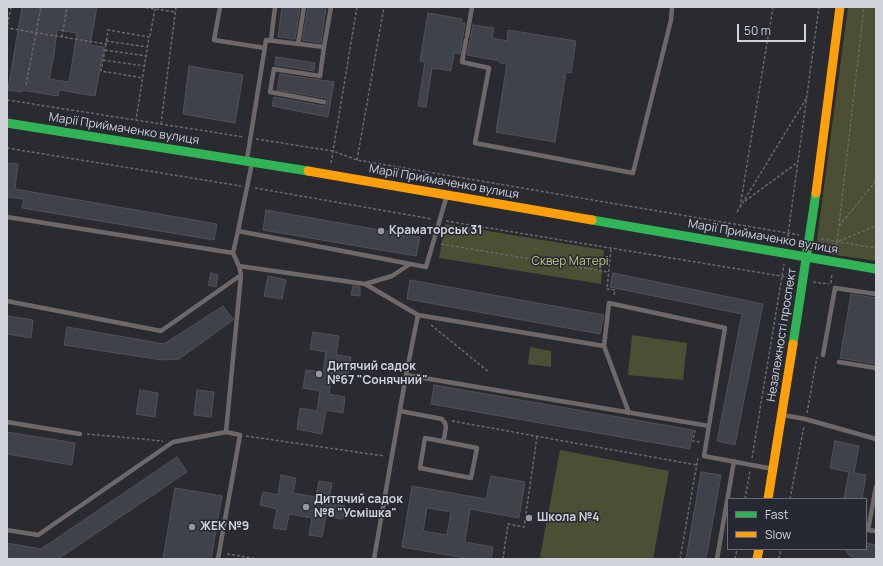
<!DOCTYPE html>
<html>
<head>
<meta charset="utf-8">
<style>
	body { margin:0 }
	#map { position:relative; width:883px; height:566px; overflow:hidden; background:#2a2b30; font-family:Manrope,sans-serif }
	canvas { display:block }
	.frame { position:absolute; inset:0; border:8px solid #d1d3da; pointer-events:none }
	.legend { position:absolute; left:727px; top:498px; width:140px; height:52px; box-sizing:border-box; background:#262934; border:1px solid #6a6d76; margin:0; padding:5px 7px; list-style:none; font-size:12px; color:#d1d3da }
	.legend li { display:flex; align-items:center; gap:8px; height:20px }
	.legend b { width:20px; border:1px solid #6a6d76 }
	.scale { position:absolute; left:737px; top:24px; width:69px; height:18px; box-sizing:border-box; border:2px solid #d1d3da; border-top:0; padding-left:5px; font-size:12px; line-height:14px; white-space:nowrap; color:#d1d3da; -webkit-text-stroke:3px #262934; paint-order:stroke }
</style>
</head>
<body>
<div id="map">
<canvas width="883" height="566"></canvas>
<div class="frame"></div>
<ul class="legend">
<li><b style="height:5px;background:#30b455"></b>Fast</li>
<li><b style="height:5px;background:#ff9f0a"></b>Slow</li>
</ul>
<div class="scale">50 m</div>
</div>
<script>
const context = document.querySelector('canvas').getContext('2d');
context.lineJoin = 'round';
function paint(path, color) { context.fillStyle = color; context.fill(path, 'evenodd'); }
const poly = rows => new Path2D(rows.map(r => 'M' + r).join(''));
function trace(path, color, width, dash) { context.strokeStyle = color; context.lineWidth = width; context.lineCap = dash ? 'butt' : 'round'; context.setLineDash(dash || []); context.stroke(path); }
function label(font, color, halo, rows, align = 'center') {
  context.font = font + ' Manrope,sans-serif'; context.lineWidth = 3; context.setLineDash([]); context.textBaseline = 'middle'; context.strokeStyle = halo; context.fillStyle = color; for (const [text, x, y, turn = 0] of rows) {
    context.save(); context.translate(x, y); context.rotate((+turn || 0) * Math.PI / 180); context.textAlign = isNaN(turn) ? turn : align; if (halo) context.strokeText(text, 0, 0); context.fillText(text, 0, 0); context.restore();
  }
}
const green = poly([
	[848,7,876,7,876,261,830,254,820,248,817,239],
	[445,224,604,250,601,284,439,258],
	[632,335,687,343,683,380,628,375],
	[530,347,551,351,551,367,528,364],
	[560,450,669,471,653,559,549,559,540,557]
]);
const building = poly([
	[22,7,97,7,90,45,104,47,95,96,59,90,58,96,22,90,22,92,8,90,22,7],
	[57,30,77,33,69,82,49,79,54,55,57,30],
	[282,7,300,7,295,39,278,37,282,7],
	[308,7,326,7,321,43,302,40,308,7],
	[428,13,462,19,461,23,465,23,460,54,454,53,451,71,432,68,426,107,418,106,425,62,420,61,428,13],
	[473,25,494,28,492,38,507,41,508,30,576,41,571,73,566,72,555,142,496,132,507,64,500,63,500,61,467,55,473,25],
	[276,57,315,63,314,71,275,65,276,57],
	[189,66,243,75,235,123,183,114,189,66],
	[280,74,334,82,328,117,272,106,274,97,323,106,328,103,327,100,325,98,277,90,280,74],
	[7,163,18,164,15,189,217,224,214,240,22,208,24,199,7,197,7,163],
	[266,210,420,237,416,256,263,230,266,210],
	[211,273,218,275,216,287,208,285,211,273],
	[613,273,763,304,735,445,717,441,742,314,610,287,613,273],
	[268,276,286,280,282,299,264,296,268,276],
	[410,280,604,315,600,334,407,299,410,280],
	[353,286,360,287,360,296,351,295,353,286],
	[851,294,876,298,876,364,840,358,851,294],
	[223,306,233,319,233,320,179,359,162,360,64,345,67,327,164,344,223,306],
	[7,316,33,320,31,338,7,334,7,316],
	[313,332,339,336,336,355,351,357,348,375,332,373,329,394,345,397,343,413,326,410,322,434,297,429,300,408,317,411,320,391,303,388,306,370,323,372,326,352,310,349,313,332],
	[434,385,693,430,690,449,431,404,434,385],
	[140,390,158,393,155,417,136,414,140,390],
	[197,390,214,392,211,417,194,415,197,390],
	[7,432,75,443,72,465,7,454,7,432],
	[835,441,859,446,854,473,866,475,862,499,844,499,849,472,830,468,835,441],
	[177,457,187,472,58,559,7,559,7,543,41,549,177,457],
	[701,472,721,475,706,559,686,559,701,472],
	[281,475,296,478,293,493,316,497,319,481,332,483,329,503,345,506,343,519,326,516,322,537,309,535,312,518,289,514,286,530,273,528,277,509,260,505,263,492,278,495,281,475],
	[491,476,525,482,519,518,470,509,465,542,493,547,491,559,465,559,465,558,402,547,412,486,486,499,491,476],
	[427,508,451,512,447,535,423,531,427,508],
	[175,488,222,496,211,559,163,559,175,488],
	[866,543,876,545,876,559,863,559,850,556,845,549,866,549,866,543]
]);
const path = poly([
	[11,7,7,28,106,44,108,30,149,37,136,120],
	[141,7,176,12],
	[150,36,155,9],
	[62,37,67,7],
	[106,41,148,47],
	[106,44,101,71,143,78],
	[105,50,146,56],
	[103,60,145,66],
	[26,85,41,7],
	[7,100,244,137],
	[161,124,176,7],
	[256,139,333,151,357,160,799,235],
	[7,148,241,186],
	[357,160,384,7],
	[331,163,357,7],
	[255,188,432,219],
	[745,201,797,163],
	[740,207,773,7],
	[737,212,806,99],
	[446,221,793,278],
	[839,226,876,181],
	[821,239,876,248],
	[839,241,876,226],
	[787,242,819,7],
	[441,244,608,272],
	[611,249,607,289,615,290,614,296],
	[836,251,864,7],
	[813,282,829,284],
	[831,283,832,273],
	[431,325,489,372],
	[807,413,817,357],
	[452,421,697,465],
	[695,430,693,441,700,442],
	[87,434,163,441],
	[246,436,384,456],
	[752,458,784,264],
	[745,499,750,471],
	[790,499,804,426],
	[227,554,258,559],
	[503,559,508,524,524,527,537,437],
	[680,559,698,458],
	[735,559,737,549],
	[779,559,781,549]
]);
const lane = poly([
	[220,7,214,40,265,48],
	[467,36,472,7],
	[271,40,275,7],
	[466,40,462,62,489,68,475,143,633,173,671,20,672,7],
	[298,44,304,7],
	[324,102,270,92,274,69,320,76,324,47],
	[247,159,266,40,324,47,331,7],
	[252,163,238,231,426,267,447,195],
	[7,217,233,253],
	[239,266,365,284,418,315,406,375,374,559],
	[365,284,392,276,410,264],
	[7,301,161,331,241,275,239,266,233,253,238,231],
	[418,315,604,346,629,413],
	[604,346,609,303,725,328,704,456,773,469],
	[823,355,835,288,876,294],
	[839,362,876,368],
	[406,375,709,426],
	[400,411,442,419,445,423,446,427,444,439,441,441,425,438,420,468,471,478,477,448,441,441],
	[783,415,805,419,876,439],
	[7,422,80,434],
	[226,432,241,275],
	[876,487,868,530,876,531],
	[7,530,38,535,173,442,226,432,240,435,218,559],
	[717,559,734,461]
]);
const fast = poly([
	[7,123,308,171],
	[592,220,876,269],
	[793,344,816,193]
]);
const slow = poly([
	[308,171,592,220],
	[816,193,840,7],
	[768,499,793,344],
	[757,559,759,549]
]);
const markers = [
	[381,231,4,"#97989e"],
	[319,374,4,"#97989e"],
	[306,507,4,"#97989e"],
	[529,518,4,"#97989e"],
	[192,527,4,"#97989e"]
];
const streetNames = [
	["Марії Приймаченко вулиця",124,129,9],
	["Марії Приймаченко вулиця",444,182,10],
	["Марії Приймаченко вулиця",763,237,10],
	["Незалежності проспект",782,335,-81]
];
const poiNames = [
	["Краматорськ 31",389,231],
	["Дитячий садок",327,367],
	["№67 \"Сонячний\"",327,381],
	["Дитячий садок",314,500],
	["№8 \"Усмішка\"",314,514],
	["Школа №4",537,518],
	["ЖЕК №9",200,527]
];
const parkNames = [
	["Сквер Матері",570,262]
];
paint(green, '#4c4f33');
paint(building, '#40424b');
trace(building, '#515256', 1);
trace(path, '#6b686a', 1.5, [3, 2]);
trace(lane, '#6f6869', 4.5);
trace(fast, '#30b455', 9);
trace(slow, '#ff9f0a', 9);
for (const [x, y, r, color] of markers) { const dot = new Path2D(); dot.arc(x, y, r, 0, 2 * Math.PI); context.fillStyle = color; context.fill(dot); trace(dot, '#262934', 1.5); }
label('12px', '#d1d3da', '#262934', streetNames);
label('bold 12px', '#d1d3da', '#262934', poiNames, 'left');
label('12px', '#bfc982', '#262934', parkNames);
</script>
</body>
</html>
